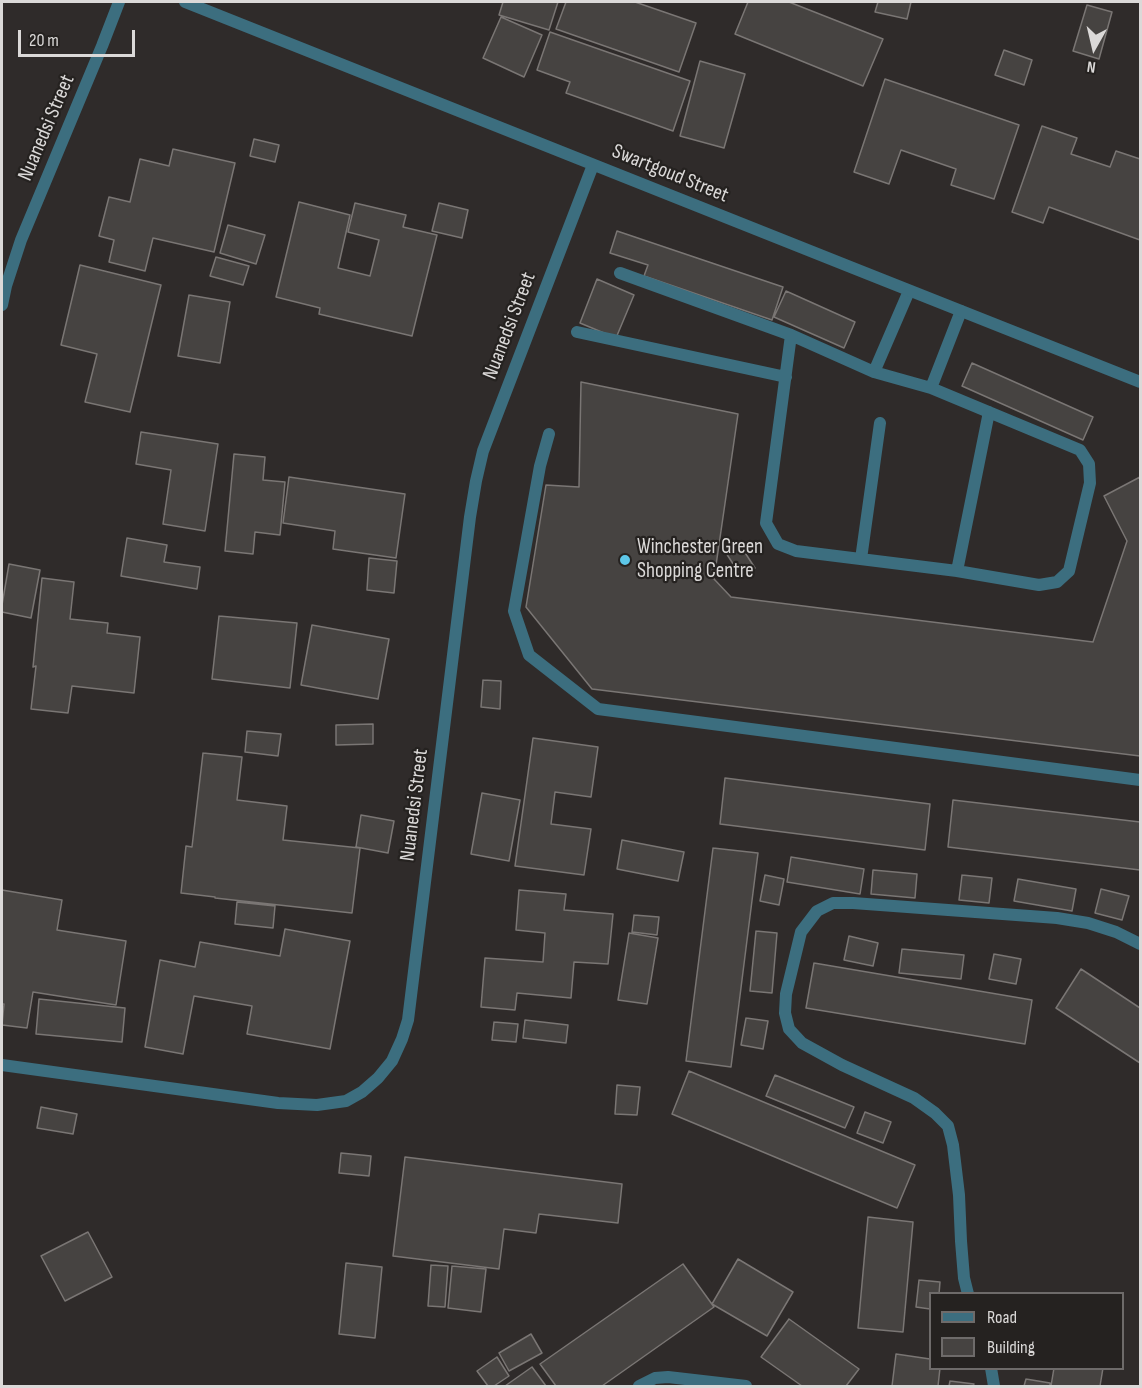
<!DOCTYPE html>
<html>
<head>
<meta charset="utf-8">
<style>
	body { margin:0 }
	#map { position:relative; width:1142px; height:1388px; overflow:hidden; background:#2f2b2a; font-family:"Sofia Sans Condensed",sans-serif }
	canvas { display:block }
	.frame { position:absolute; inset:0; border:3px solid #dbd9d8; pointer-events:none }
	.legend { position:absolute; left:929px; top:1292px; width:195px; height:78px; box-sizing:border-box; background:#252220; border:2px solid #6e6b6a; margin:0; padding:8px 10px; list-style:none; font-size:18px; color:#dbd9d8 }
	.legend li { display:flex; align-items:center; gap:12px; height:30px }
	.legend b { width:30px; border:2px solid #6e6b6a }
	.north { position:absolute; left:1064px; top:18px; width:60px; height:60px; -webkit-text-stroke:4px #252220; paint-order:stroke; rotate:188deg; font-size:16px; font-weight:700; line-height:24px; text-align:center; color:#dbd9d8 }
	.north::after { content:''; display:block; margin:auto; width:21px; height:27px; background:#dbd9d8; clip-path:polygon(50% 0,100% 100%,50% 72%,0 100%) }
	.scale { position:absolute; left:18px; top:30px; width:117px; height:27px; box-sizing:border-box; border:3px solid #dbd9d8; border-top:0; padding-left:8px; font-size:18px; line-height:21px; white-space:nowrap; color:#dbd9d8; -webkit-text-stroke:4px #252220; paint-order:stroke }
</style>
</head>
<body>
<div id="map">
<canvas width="1142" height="1388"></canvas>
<div class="frame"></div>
<ul class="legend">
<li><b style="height:8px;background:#3c6e7f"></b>Road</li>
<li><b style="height:16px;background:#464341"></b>Building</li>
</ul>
<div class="north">N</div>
<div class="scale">20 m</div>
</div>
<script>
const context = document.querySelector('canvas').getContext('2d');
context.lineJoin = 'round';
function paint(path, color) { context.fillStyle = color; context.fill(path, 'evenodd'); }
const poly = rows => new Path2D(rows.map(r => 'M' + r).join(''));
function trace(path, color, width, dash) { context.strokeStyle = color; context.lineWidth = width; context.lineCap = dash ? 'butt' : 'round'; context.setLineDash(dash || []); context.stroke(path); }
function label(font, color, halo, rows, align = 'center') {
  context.font = font + ' "Sofia Sans Condensed",sans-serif'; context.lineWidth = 4.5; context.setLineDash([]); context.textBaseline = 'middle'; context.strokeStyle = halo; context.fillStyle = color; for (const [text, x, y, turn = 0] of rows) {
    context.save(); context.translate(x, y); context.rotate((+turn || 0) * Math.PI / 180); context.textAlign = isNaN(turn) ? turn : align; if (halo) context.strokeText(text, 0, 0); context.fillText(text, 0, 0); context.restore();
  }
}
const building = poly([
	[503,2,558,2,549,30,499,15,503,2],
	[566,2,635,2,696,23,679,72,556,29,566,2],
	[748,2,789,2,883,39,863,86,735,34,748,2],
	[878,2,911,2,907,19,875,12,878,2],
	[1087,5,1112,12,1099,59,1073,51,1087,5],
	[501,17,542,35,524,77,483,58,501,17],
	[550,32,690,81,673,131,566,93,570,82,537,70,550,32],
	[1004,50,1032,60,1024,85,995,75,1004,50],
	[700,61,745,74,724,148,680,136,700,61],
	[885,79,1019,125,994,199,951,185,956,169,901,150,889,184,854,172,885,79],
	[1042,126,1077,138,1071,154,1110,167,1116,151,1140,159,1140,240,1049,207,1043,223,1012,212,1042,126],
	[254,139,279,145,275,162,250,156,254,139],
	[173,149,235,163,214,252,153,238,145,271,109,262,114,240,99,236,109,197,130,202,140,159,169,166,173,149],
	[299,202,350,215,338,268,370,276,379,240,348,232,355,203,406,215,403,227,437,235,412,336,319,314,320,308,276,297,299,202],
	[439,203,468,210,462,238,432,231,439,203],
	[228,225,265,235,256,264,220,253,228,225],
	[617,231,783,287,772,320,644,276,648,265,610,253,617,231],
	[216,257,249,266,243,285,210,276,216,257],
	[80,265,161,285,130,412,85,402,97,354,61,345,80,265],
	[597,279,634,295,616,338,580,323,597,279],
	[786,291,855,322,844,348,774,317,786,291],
	[189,295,230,302,220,363,178,356,189,295],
	[972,363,1093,417,1083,440,962,386,972,363],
	[581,382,738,414,714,579,731,597,1093,642,1127,541,1104,496,1140,477,1140,756,592,689,526,607,546,485,579,487,581,382],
	[141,432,218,444,205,531,163,524,171,470,136,464,141,432],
	[234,454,265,457,263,480,285,482,280,535,255,532,253,554,225,551,234,454],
	[289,477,405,494,396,558,333,549,335,531,283,523,289,477],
	[127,538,167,545,164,562,200,567,197,589,121,576,127,538],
	[740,545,755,568,741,576,726,553,740,545],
	[369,558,397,561,394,593,367,590,369,558],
	[9,564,40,570,31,618,2,612,2,605,9,564],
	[42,578,74,582,70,619,108,623,107,633,140,637,134,693,72,686,68,713,31,709,36,666,33,667,42,578],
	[219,616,297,623,290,688,212,679,219,616],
	[312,625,389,639,378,699,301,685,312,625],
	[483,680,501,681,500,709,481,707,483,680],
	[373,724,373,744,336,745,336,725,373,724],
	[247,731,281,734,278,756,245,752,247,731],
	[533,738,598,747,591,797,555,792,551,824,591,829,584,875,515,866,533,738],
	[203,753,242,757,237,800,287,806,283,840,360,848,352,913,215,898,215,897,181,893,186,846,192,847,203,753],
	[725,778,930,804,925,850,720,824,725,778],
	[482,793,520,800,509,861,471,854,482,793],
	[953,800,1140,822,1140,870,948,847,953,800],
	[361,815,394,821,388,853,356,847,361,815],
	[622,840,684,852,678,881,617,869,622,840],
	[713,848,758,853,731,1067,686,1061,713,848],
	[791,857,864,869,860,894,787,882,791,857],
	[873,870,917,874,915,898,871,894,873,870],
	[765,875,784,879,779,905,760,901,765,875],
	[962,875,992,878,989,903,959,900,962,875],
	[1018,879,1076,889,1072,911,1014,901,1018,879],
	[1101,889,1129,896,1122,920,1095,913,1101,889],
	[2,890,62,900,57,930,126,941,116,1005,33,992,27,1028,2,1025,4,1004,2,1004,2,890],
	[519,890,566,894,564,910,613,914,608,964,574,962,571,998,517,993,515,1010,481,1007,485,958,543,962,545,933,516,930,519,890],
	[237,902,275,906,273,928,235,924,237,902],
	[634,915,659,917,657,935,632,932,634,915],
	[285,929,350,941,330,1049,247,1034,252,1006,194,996,183,1054,145,1047,160,960,195,967,200,942,280,956,285,929],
	[756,931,777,933,772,993,750,991,756,931],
	[629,933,658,938,647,1004,618,1000,629,933],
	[849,936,878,943,873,966,844,960,849,936],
	[902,949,964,955,961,979,899,973,902,949],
	[994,954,1021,959,1016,984,989,979,994,954],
	[814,963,1032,1000,1025,1044,806,1008,814,963],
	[1081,969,1140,1008,1140,1063,1056,1008,1081,969],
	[39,999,125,1008,122,1042,36,1034,39,999],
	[746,1018,768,1021,763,1049,741,1045,746,1018],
	[525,1020,568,1025,566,1043,523,1038,525,1020],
	[494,1022,518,1024,516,1042,492,1040,494,1022],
	[689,1071,915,1165,897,1208,672,1114,689,1071],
	[775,1075,854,1107,845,1128,766,1096,775,1075],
	[617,1085,640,1087,637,1115,615,1114,617,1085],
	[41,1107,77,1114,73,1134,37,1128,41,1107],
	[865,1112,891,1122,883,1143,857,1133,865,1112],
	[341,1153,371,1156,369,1176,339,1173,341,1153],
	[405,1157,622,1184,618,1223,539,1214,536,1233,504,1229,499,1269,393,1256,405,1157],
	[868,1217,913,1222,903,1332,858,1328,868,1217],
	[88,1232,112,1277,65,1301,41,1256,88,1232],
	[738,1259,793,1292,767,1336,712,1304,738,1259],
	[346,1263,382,1267,375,1338,339,1334,346,1263],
	[683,1264,714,1307,602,1386,556,1386,540,1364,683,1264],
	[431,1265,448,1266,445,1307,428,1306,431,1265],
	[452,1266,486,1269,481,1312,448,1308,452,1266],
	[919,1280,940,1282,939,1294,930,1294,930,1309,916,1307,919,1280],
	[789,1319,859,1369,846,1386,802,1386,761,1357,789,1319],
	[531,1334,542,1353,509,1371,499,1353,531,1334],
	[896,1354,930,1359,930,1368,940,1368,938,1386,892,1386,896,1354],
	[497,1357,509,1376,494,1386,488,1386,477,1371,497,1357],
	[532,1367,546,1386,505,1386,532,1367],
	[1054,1368,1103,1368,1100,1386,1051,1386,1054,1368],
	[1026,1379,1050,1383,1050,1386,1024,1386,1026,1379],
	[950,1381,974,1384,973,1386,949,1386,950,1381]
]);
const lane = poly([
	[620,273,791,335,874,372,931,388,1080,450,1089,464,1090,483,1069,571,1057,582,1039,585,957,571,796,551,778,544,766,523,791,335],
	[577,332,786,377],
	[874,372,909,291],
	[931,388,961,311],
	[549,434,540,466,514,611,529,655,598,709,1140,780],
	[861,559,880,423],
	[957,571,989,412],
	[968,1294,964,1278,961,1241,959,1195,953,1145,948,1126,935,1113,914,1098,842,1065,802,1043,789,1029,785,1013,786,994,801,932,817,911,833,903,853,903,1057,918,1088,923,1116,932,1140,944],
	[991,1368,994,1386],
	[639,1386,655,1378,668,1377,746,1386]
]);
const street = poly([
	[185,2,853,268,1140,382],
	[2,305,6,286,21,240,102,46,119,2],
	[2,1065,278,1103,317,1105,346,1101,362,1092,378,1078,392,1061,402,1039,408,1020,470,517,476,481,483,451,593,165]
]);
const markers = [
	[625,560,6,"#5dc7e8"]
];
const streetNames = [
	["Nuanedsi Street",47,128,-67],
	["Swartgoud Street",670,174,22],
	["Nuanedsi Street",510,326,-69],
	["Nuanedsi Street",415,805,-83]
];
const poiNames = [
	["Winchester Green",637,548],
	["Shopping Centre",637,572]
];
paint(building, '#464341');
trace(building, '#7a7674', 1.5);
trace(lane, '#3c6e7f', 12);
trace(street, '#3c6e7f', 12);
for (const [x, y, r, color] of markers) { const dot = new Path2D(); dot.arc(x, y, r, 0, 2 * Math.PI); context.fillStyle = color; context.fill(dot); trace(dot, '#252220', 2); }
label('21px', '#dbd9d8', '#252220', streetNames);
label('21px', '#dbd9d8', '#252220', poiNames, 'left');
</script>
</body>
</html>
